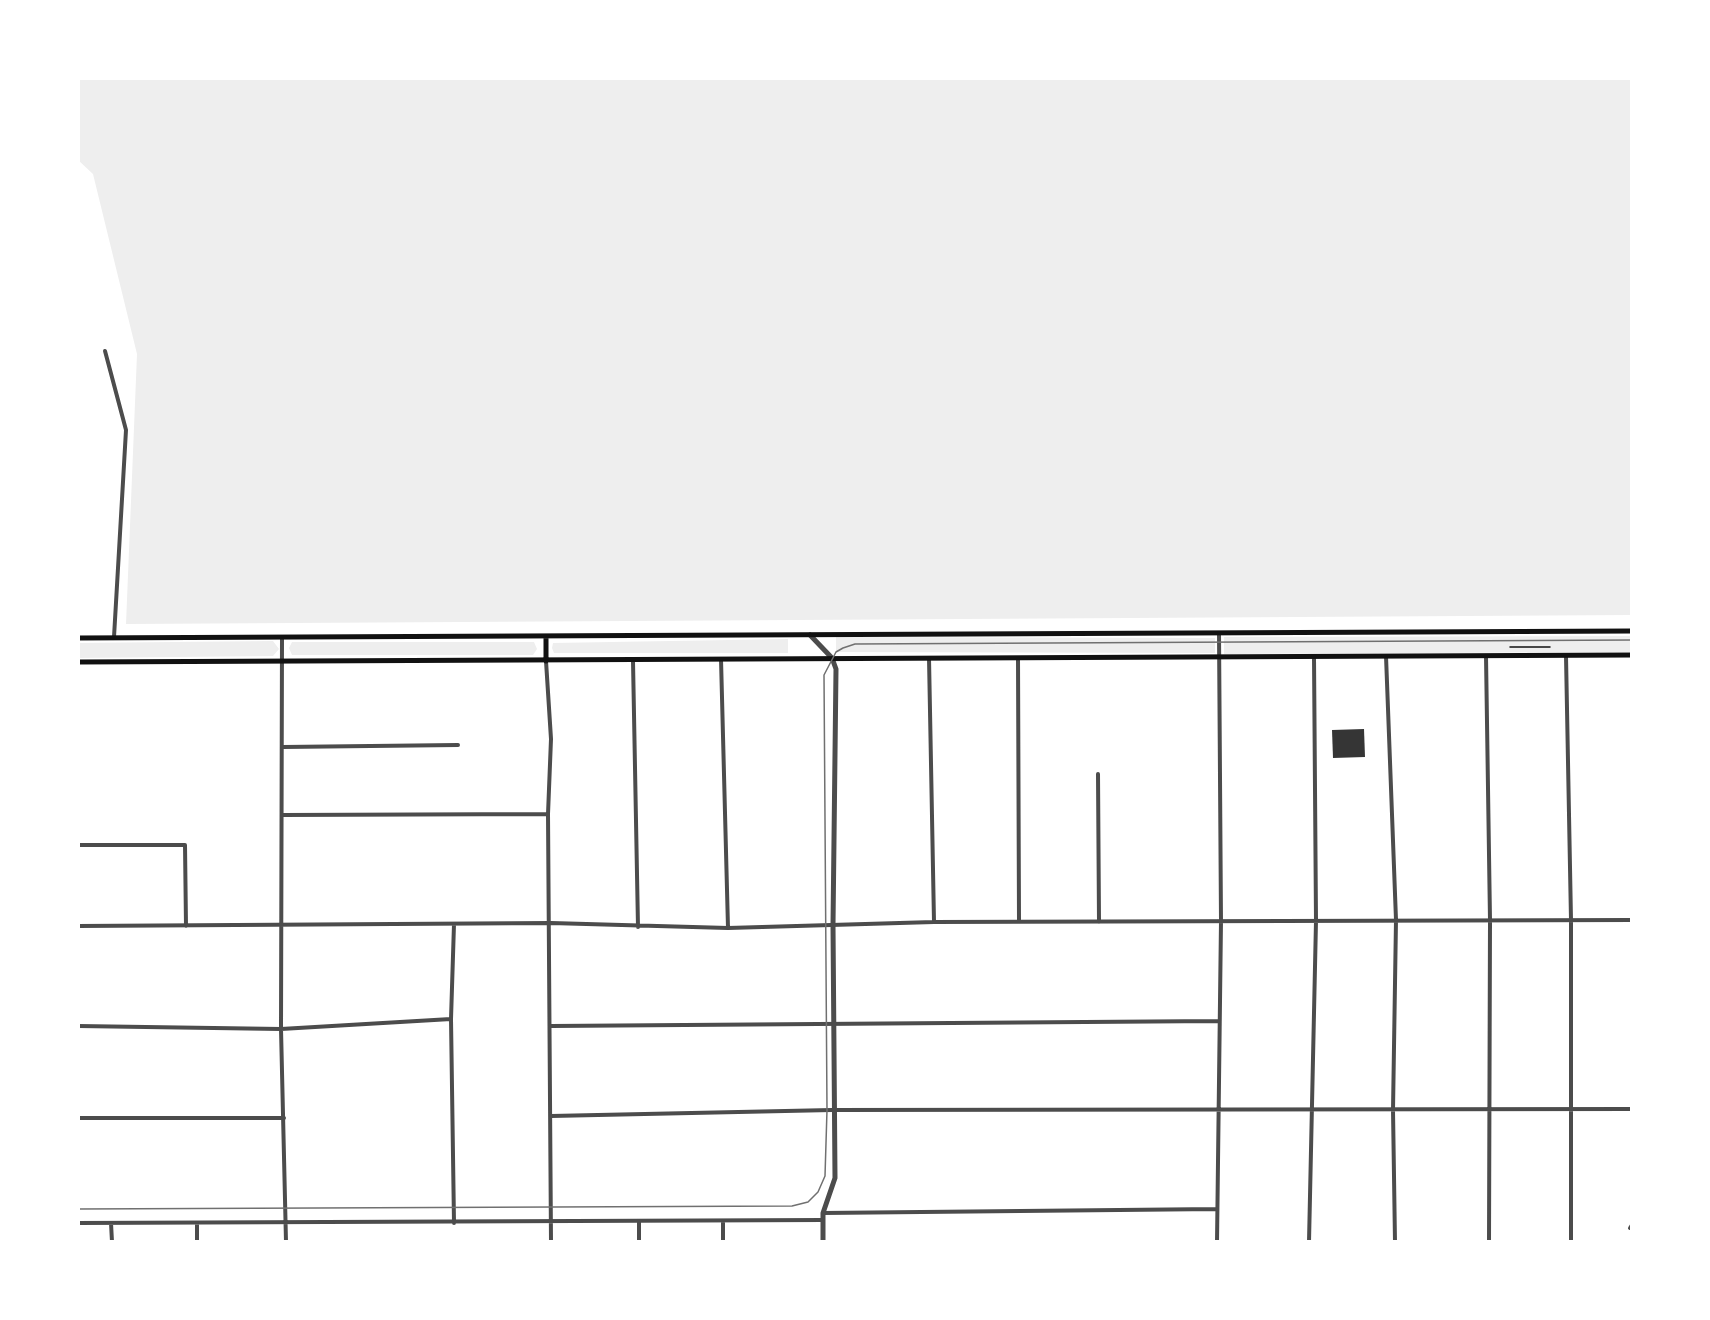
<!DOCTYPE html>
<html>
<head>
<meta charset="utf-8">
<style>
	body { margin:0 }
	#map { position:relative; width:1710px; height:1320px; overflow:hidden; background:#fff; font-family:Lato,sans-serif }
	canvas { display:block }
	.frame { position:absolute; inset:0; border:80px solid #fff; pointer-events:none }
</style>
</head>
<body>
<div id="map">
<canvas width="1710" height="1320"></canvas>
<div class="frame"></div>
</div>
<script>
const context = document.querySelector('canvas').getContext('2d');
context.lineJoin = 'round';
function paint(path, color) { context.fillStyle = color; context.fill(path, 'evenodd'); }
const poly = rows => new Path2D(rows.map(r => 'M' + r).join(''));
function trace(path, color, width, dash) { context.strokeStyle = color; context.lineWidth = width; context.lineCap = dash ? 'butt' : 'round'; context.setLineDash(dash || []); context.stroke(path); }
const green = poly([
	[78,78,1632,78,1632,615,126,624,137,354,93,174,78,160],
	[1632,636,1632,652,1224,654,1224,637],
	[836,637,1215,638,1215,653,836,652],
	[788,639,788,653,554,653,552,648,553,643],
	[273,641,279,649,273,656,78,658,78,643],
	[292,642,534,642,537,649,533,655,292,655,289,648]
]);
const building = poly([
	[1364,729,1365,757,1333,758,1332,730]
]);
const path = poly([
	[1510,647,1550,647]
]);
const minor = poly([
	[105,351,126,430,114,637],
	[282,637,281,1029,286,1242],
	[1386,656,1396,920,1393,1110,1395,1242],
	[1486,656,1490,920,1489,1242],
	[1566,656,1571,920,1571,1242],
	[929,658,934,922],
	[1018,658,1019,922],
	[721,659,728,928],
	[546,661,551,739,548,814,551,1242],
	[633,661,638,927],
	[283,747,458,745],
	[1098,774,1099,922],
	[283,815,548,814],
	[78,845,185,845,186,926],
	[78,926,551,923,728,928,934,922,1632,920],
	[78,1026,281,1029,451,1019],
	[551,1026,1218,1021],
	[551,1116,832,1110,1632,1109],
	[78,1118,284,1118],
	[823,1213,1217,1209],
	[78,1223,823,1220],
	[111,1223,112,1242],
	[454,1223,451,1019,454,924],
	[639,1223,639,1242],
	[723,1223,723,1242],
	[1630,1228,1632,1225],
	[197,1242,197,1223],
	[1217,1242,1221,921,1219,633],
	[1309,1242,1316,921,1314,657]
]);
const tertiary = poly([
	[810,635,832,658,836,669,833,925,835,1178,823,1213,823,1242]
]);
const secondary = poly([
	[546,636,546,661],
	[78,638,1632,631],
	[78,662,1632,655]
]);
const tram = poly([
	[78,1209,792,1206,808,1202,818,1192,825,1176,827,1110,824,675,836,652,843,648,855,644,1632,640]
]);
paint(green, '#eee');
paint(building, '#353535');
trace(path, '#111', 1.5);
trace(minor, '#4c4c4c', 4);
trace(tertiary, '#4c4c4c', 5);
trace(secondary, '#111', 5);
trace(tram, '#707070', 1.5);
</script>
</body>
</html>
